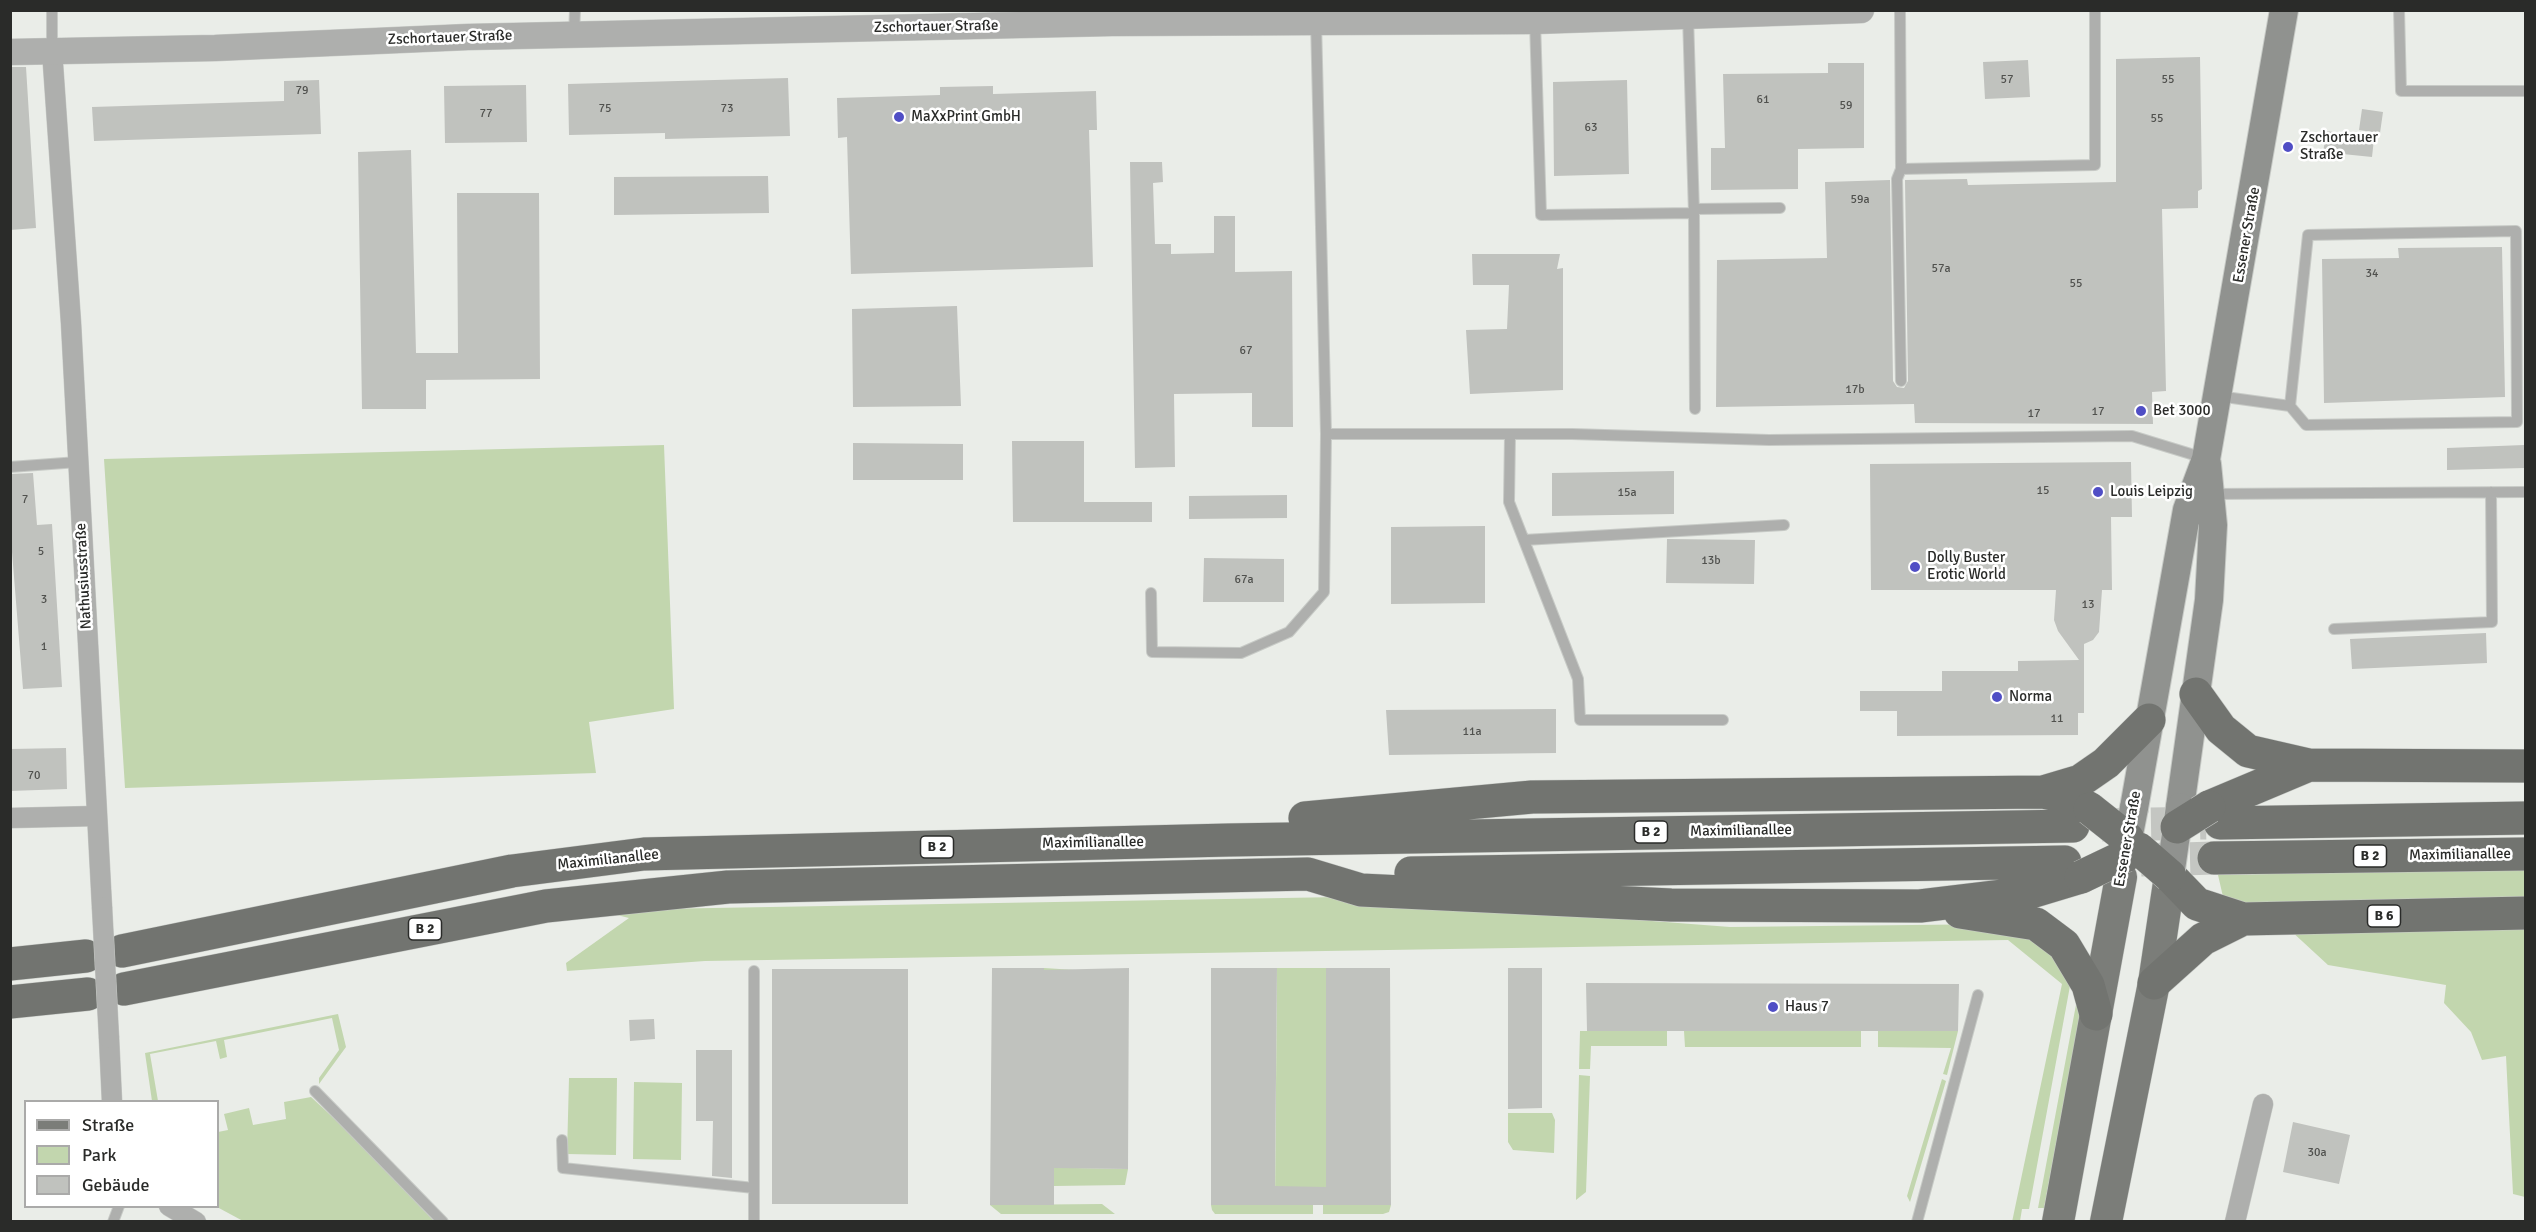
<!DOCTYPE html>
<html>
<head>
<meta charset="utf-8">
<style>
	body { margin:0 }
	#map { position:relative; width:2536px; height:1232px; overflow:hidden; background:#eaede8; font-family:Signika,sans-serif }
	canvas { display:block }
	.frame { position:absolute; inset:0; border:12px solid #2a2b29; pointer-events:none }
	.legend { position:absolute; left:24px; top:1100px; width:195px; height:108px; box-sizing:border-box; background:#fff; border:2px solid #aaaaa9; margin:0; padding:8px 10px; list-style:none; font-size:18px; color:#2a2b29 }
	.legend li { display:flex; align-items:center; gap:12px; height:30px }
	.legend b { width:30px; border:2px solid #aaaaa9 }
</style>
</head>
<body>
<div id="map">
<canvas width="2536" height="1232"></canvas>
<div class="frame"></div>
<ul class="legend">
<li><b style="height:8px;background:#7b7d79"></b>Straße</li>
<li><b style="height:16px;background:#c2d6ae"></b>Park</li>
<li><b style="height:16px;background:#c0c2be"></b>Gebäude</li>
</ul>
</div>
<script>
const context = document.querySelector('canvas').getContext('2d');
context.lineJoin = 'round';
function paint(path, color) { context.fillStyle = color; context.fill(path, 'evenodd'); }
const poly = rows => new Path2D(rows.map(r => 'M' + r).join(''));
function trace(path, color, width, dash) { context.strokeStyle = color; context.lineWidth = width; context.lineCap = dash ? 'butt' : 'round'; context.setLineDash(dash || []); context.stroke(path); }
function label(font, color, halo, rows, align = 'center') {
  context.font = font + ' Signika,sans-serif'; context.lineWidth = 5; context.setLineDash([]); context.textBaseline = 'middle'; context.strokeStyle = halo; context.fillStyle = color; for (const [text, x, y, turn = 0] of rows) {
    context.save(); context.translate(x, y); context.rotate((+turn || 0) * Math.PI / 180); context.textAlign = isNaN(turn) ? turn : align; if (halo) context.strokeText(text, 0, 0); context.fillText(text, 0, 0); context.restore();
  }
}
const green = poly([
	[664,445,674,709,589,722,596,773,125,788,104,459],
	[2525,869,2525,898,2246,903,2224,901,2218,875],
	[1340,897,1730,927,2003,924,2019,926,2072,975,2029,1209,2022,1209,2020,1221,2012,1222,2062,984,2008,940,705,961,567,971,566,963,629,918,609,913,656,909],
	[2525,924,2525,1197,2513,1194,2506,1056,2482,1060,2471,1032,2444,1003,2446,985,2328,965,2290,930],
	[1044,968,1075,970,1074,1168,1128,1169,1125,1185,1054,1186,1044,1180],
	[1277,968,1326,968,1326,1204,1391,1205,1389,1212,1383,1214,1323,1214,1323,1205,1313,1205,1313,1214,1215,1214,1212,1210,1211,1205,1275,1204],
	[2078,994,2080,1016,2044,1208,2038,1208],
	[338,1014,346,1047,319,1084,319,1078,339,1050,332,1018,224,1040,227,1057,220,1059,216,1041,150,1054,158,1101,152,1101,145,1053],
	[1580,1031,1667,1031,1667,1046,1591,1046,1590,1069,1579,1069],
	[1684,1031,1861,1031,1861,1047,1685,1047],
	[1878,1031,1958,1031,1947,1075,1943,1074,1951,1048,1878,1047],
	[1579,1075,1590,1076,1586,1192,1576,1200],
	[569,1078,617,1078,616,1155,567,1154],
	[1942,1079,1946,1081,1910,1202,1907,1196],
	[634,1082,682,1083,681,1160,633,1159],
	[311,1097,353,1136,434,1221,243,1221,217,1207,218,1132,228,1130,224,1114,249,1108,253,1125,286,1119,284,1102],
	[1508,1113,1552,1113,1555,1120,1554,1153,1513,1150,1508,1142],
	[1102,1204,1115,1214,1001,1214,990,1205]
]);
const building = poly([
	[2200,57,2202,189,2198,191,2198,208,2162,209,2166,391,2152,392,2153,424,1915,423,1914,404,1716,407,1717,260,1827,258,1825,182,1890,180,1893,381,1897,387,1904,388,1908,381,1905,180,1967,179,1968,185,2116,182,2116,59],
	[2028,60,2030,97,1985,99,1983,62],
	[1828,63,1864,63,1864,148,1798,149,1798,189,1711,190,1711,148,1725,148,1723,74,1828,73],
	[10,67,26,67,36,228,10,230],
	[788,78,790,136,665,139,665,133,569,135,568,84],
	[319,80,321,134,94,141,92,107,284,101,284,81],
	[1627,80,1629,174,1554,176,1553,82],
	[526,85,527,142,445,143,444,86],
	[993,86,993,94,1096,91,1097,130,1089,130,1093,267,851,274,847,137,838,138,837,98,940,95,940,87],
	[2362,109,2383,112,2380,133,2359,130],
	[2327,131,2374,139,2372,157,2323,152],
	[411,150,416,353,458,353,457,193,539,193,540,379,426,380,426,409,362,409,358,152],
	[1130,162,1162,162,1163,182,1153,183,1155,244,1171,244,1171,254,1214,253,1214,216,1235,216,1235,272,1292,271,1293,427,1252,427,1252,393,1174,394,1175,467,1135,468],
	[768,176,769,213,614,215,614,177],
	[2502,247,2505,397,2324,403,2322,259,2399,258,2398,248],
	[1472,254,1560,254,1557,269,1563,268,1563,390,1470,394,1466,330,1507,329,1509,285,1473,285],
	[957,306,961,406,853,407,852,309],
	[1012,441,1084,441,1084,502,1152,502,1152,522,1013,522],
	[853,443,963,444,963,480,853,480],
	[2524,445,2525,468,2447,470,2447,448],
	[2131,462,2132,517,2111,517,2112,590,2102,590,2099,632,2093,640,2084,644,2084,713,2078,713,2078,735,1897,736,1897,711,1860,711,1860,691,1942,691,1942,671,2018,671,2018,661,2079,660,2058,631,2054,620,2056,590,1871,590,1870,464],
	[1674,471,1674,514,1552,516,1552,473],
	[33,473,37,525,52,524,62,687,23,689,10,527,10,474],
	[1287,495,1287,518,1189,519,1189,496],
	[1485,526,1485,603,1391,604,1391,527],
	[1667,539,1755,540,1754,584,1666,583],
	[1204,558,1284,559,1284,602,1203,602],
	[2486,633,2487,663,2352,669,2350,639],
	[1556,709,1556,753,1389,755,1386,710],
	[66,748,67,789,10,791,10,749],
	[992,968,1044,968,1044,970,1129,968,1128,1169,1054,1168,1054,1205,990,1205],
	[1211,968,1277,968,1275,1186,1326,1187,1326,968,1390,968,1391,1205,1211,1205],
	[1508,968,1542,968,1542,1108,1508,1109],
	[772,969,908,969,908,1204,772,1204],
	[1586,983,1959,984,1958,1031,1587,1031],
	[654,1019,655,1039,630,1041,629,1020],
	[696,1050,732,1050,732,1178,712,1176,713,1121,696,1121],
	[2293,1122,2350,1135,2339,1184,2283,1172]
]);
const trunkTunnel = poly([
	[2102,825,2206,823],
	[2141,860,2214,858]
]);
const service = poly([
	[1900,10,1901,169,2095,165,2095,10],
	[2399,10,2401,91,2526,91],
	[1535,21,1541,215,1694,213,1688,16],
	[574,35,575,10],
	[52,50,52,10],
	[1901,169,1897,179,1901,381],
	[1694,209,1780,208],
	[1694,213,1695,409],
	[2218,396,2290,406,2308,235,2516,231,2517,422,2306,425,2290,406],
	[1326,434,1572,434,1769,440,2132,436,2204,458],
	[1510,435,1509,502,1578,679,1580,720,1723,720],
	[10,467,78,462],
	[2210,494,2526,492],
	[1524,540,1784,525],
	[1151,593,1152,652,1241,653,1289,632,1324,592,1326,434,1316,21],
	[2334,629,2492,622,2491,492],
	[754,971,754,1222],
	[315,1091,443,1222],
	[562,1140,563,1168,754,1188],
	[113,1222,119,1206],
	[1917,1222,1978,995]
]);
const minor = poly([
	[52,50,71,323,102,907],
	[10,818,97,816],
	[109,1038,112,1102],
	[169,1206,196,1222],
	[2235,1222,2263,1104]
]);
const tertiary = poly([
	[10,52,215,48,468,37,1112,23,1535,21,1861,10]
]);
const secondary = poly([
	[2180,807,2209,600,2213,525,2207,464],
	[2134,808,2187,510,2206,459,2284,10]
]);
const primary = poly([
	[2058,1222,2121,877],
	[2106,1222,2154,983,2170,876]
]);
const trunk = poly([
	[2196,694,2221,729,2248,751,2309,765,2526,766],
	[2043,792,2080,781,2106,763,2149,720],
	[2209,807,2309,765],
	[1305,818,1532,797,2043,792,2072,798,2090,809],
	[2220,823,2526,818],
	[2214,858,2526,854],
	[1411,873,2065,862],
	[2170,876,2197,904,2243,919,2526,913],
	[1960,912,2036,924,2064,945,2088,985,2096,1014],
	[122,951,512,871,644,854,1229,840,2073,826],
	[10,964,86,956],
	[2154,983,2203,939,2243,919],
	[124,989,546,906,728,887,1308,874,1361,890,1671,905,1920,906,2028,893,2081,877],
	[10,1002,88,994]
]);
const minorBridge = poly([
	[102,907,109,1038]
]);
const secondaryBridge = poly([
	[2128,839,2134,808],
	[2170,876,2180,807]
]);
const trunkBridge = poly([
	[2090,809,2128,839],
	[2177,827,2209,807],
	[2139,849,2170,876],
	[2081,877,2125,856]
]);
const markers = [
	[899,117,6,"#504ec5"],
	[2288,147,6,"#504ec5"],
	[2141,411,6,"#504ec5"],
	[2098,492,6,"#504ec5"],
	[1915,567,6,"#504ec5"],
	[1997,697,6,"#504ec5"],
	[1773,1007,6,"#504ec5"]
];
const numberNames = [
	["57",2007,80],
	["55",2168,80],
	["79",302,91],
	["61",1763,100],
	["59",1846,106],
	["75",605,109],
	["73",727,109],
	["77",486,114],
	["55",2157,119],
	["63",1591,128],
	["59a",1860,200],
	["57a",1941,269],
	["34",2372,274],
	["55",2076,284],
	["67",1246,351],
	["17b",1855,390],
	["17",2098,412],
	["17",2034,414],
	["15",2043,491],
	["15a",1627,493],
	["7",25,500],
	["5",41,552],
	["13b",1711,561],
	["67a",1244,580],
	["3",44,600],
	["13",2088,605],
	["1",44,647],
	["11",2057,719],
	["11a",1472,732],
	["70",34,776],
	["30a",2317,1153]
];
const shields = [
	[1651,832,33],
	[937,847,33],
	[2370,856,33],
	[2384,916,33],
	[425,929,33]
];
const shieldNames = [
	["B 2",1651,832],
	["B 2",937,847],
	["B 2",2370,856],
	["B 6",2384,916],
	["B 2",425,929]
];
const streetNames = [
	["Zschortauer Straße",936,27,-1],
	["Zschortauer Straße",450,38,-2],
	["Essener Straße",2247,235,-80],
	["Nathusiusstraße",84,576,-93],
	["Maximilianallee",1741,831,-1],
	["Essener Straße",2128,839,-80],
	["Maximilianallee",1093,843,-1],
	["Maximilianallee",2460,855,-1],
	["Maximilianallee",608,860,-6]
];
const poiNames = [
	["MaXxPrint GmbH",911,117],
	["Zschortauer",2300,138],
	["Straße",2300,155],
	["Bet 3000",2153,411],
	["Louis Leipzig",2110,492],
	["Dolly Buster",1927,558],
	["Erotic World",1927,575],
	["Norma",2009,697],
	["Haus 7",1785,1007]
];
paint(green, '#c2d6ae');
paint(building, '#c0c2be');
trace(trunkTunnel, '#c4c6c2', 33, [33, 16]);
trace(service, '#c7cac6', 12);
trace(minor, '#c7cac6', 21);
trace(tertiary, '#c7cac6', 27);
trace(secondary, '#c7cac6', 30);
trace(primary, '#c7cac6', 33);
trace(trunk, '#c7cac6', 34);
trace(service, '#aeafad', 10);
trace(minor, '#aeafad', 20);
trace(tertiary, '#aeafad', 26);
trace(secondary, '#90928f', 28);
trace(primary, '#7b7d79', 32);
trace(trunk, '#727470', 33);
trace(minorBridge, '#c7cac6', 21, []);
trace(secondaryBridge, '#c7cac6', 30, []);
trace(trunkBridge, '#c7cac6', 34, []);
trace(minorBridge, '#aeafad', 20);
trace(secondaryBridge, '#90928f', 28);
trace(trunkBridge, '#727470', 33);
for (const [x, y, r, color] of markers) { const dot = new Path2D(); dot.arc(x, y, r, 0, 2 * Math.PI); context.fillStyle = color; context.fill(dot); trace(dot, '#fff', 2); }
label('12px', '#50514e', null, numberNames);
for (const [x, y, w] of shields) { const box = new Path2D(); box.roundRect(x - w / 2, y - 11, w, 22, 4.5); context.fillStyle = '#fff'; context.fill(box); trace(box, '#2a2b29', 1.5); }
label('bold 14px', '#2a2b29', null, shieldNames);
label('15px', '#2a2b29', '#fff', streetNames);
label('15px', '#2a2b29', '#fff', poiNames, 'left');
</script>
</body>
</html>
